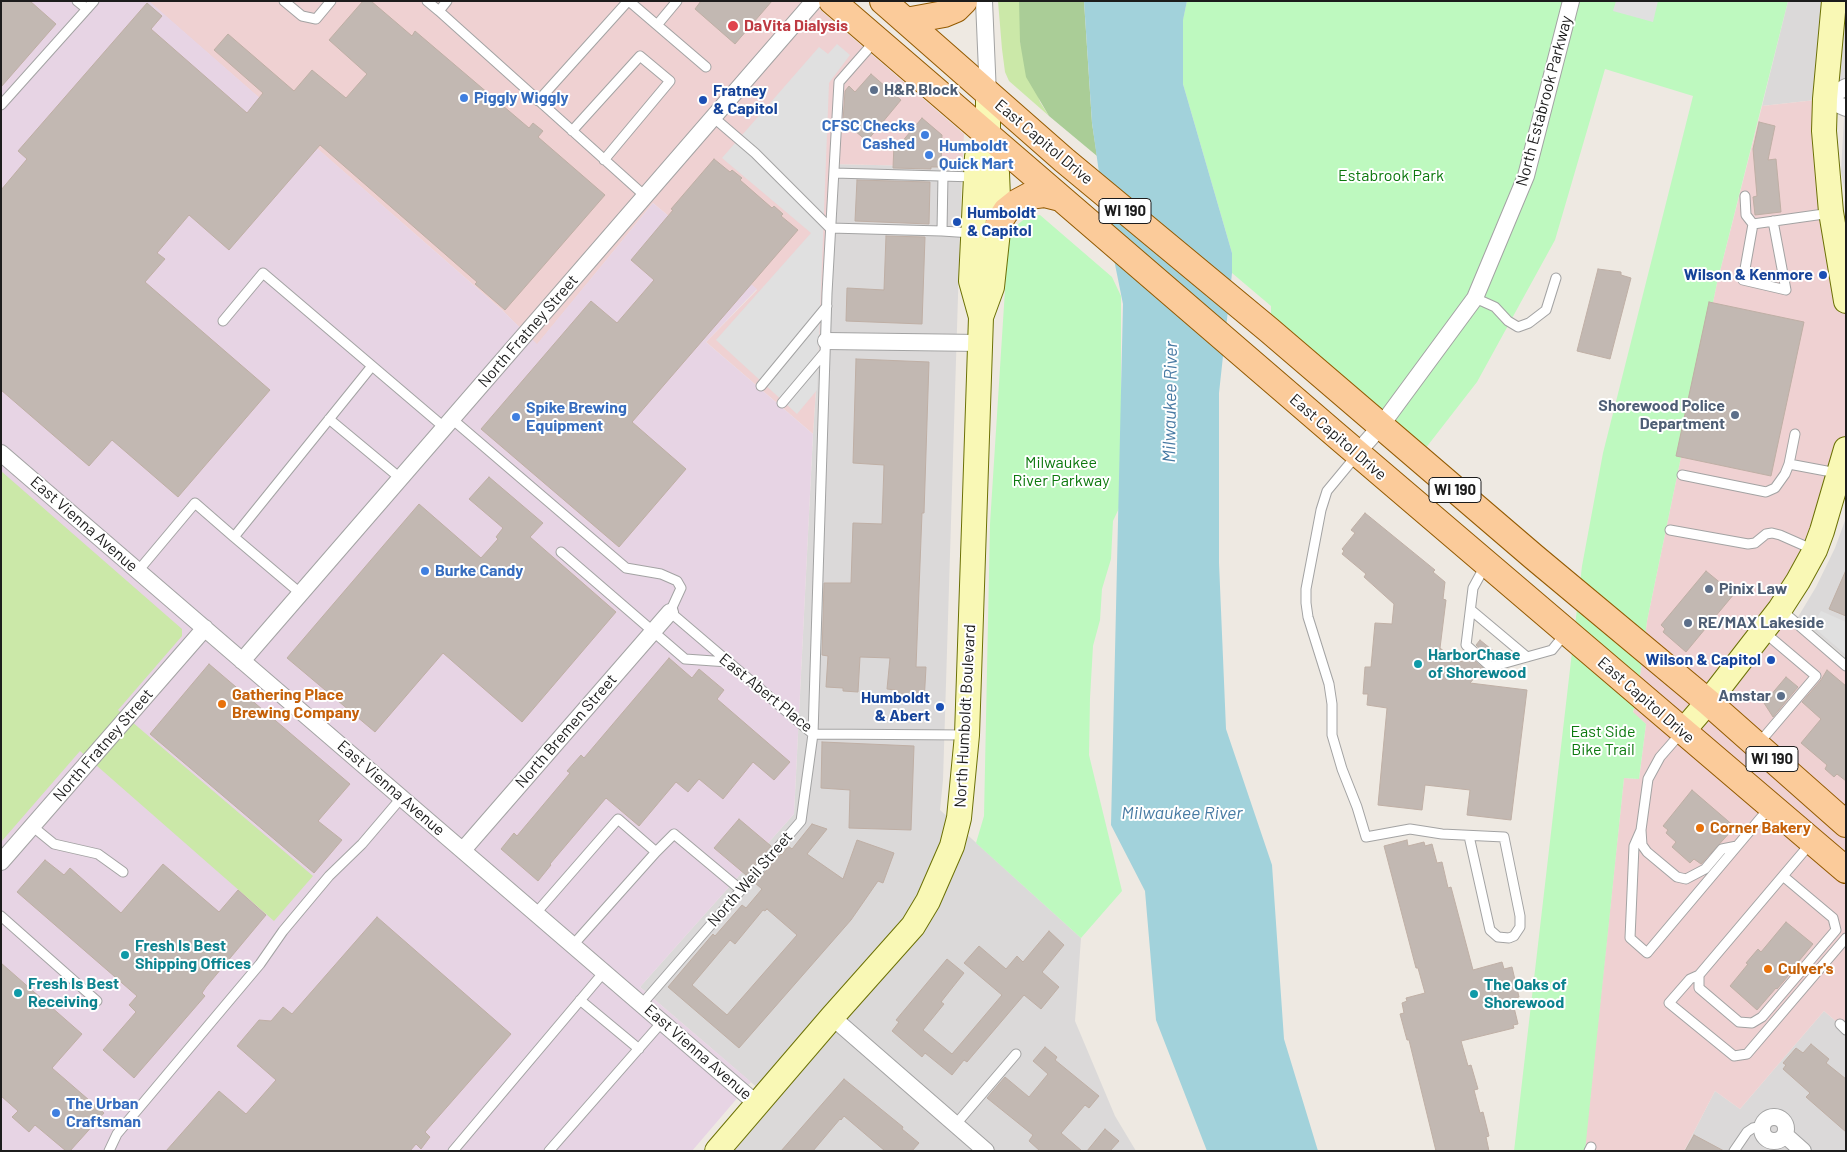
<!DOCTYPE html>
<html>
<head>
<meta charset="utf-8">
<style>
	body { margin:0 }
	#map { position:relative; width:1847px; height:1152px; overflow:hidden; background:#eee9e2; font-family:Barlow,sans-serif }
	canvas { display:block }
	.frame { position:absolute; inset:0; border:2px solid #1c1c1c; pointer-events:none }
</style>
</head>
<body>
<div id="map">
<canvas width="1847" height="1152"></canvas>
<div class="frame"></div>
</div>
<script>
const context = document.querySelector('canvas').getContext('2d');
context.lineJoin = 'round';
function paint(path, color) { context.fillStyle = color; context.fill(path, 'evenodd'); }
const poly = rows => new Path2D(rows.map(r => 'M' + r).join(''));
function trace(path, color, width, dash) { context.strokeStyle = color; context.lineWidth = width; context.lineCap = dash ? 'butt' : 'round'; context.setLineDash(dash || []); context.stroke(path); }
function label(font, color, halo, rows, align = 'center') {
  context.font = font + ' Barlow,sans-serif'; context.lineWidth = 4; context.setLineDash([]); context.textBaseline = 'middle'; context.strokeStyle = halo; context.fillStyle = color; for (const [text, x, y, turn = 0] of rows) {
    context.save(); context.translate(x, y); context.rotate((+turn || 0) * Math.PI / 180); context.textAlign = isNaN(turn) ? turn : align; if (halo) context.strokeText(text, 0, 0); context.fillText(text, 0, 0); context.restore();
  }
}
const residential = poly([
	[1788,1,1846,1,1846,198,1841,171,1845,101,1825,99,1762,106],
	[831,164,962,167,943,780,940,810,1081,938,1075,1021,1115,1116,1136,1151,734,1151,774,1102,640,987,794,814,813,434],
	[1846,518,1846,658,1798,617,1816,587,1835,548],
	[1824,1011,1846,1030,1846,1151,1684,1151,1715,1091,1740,1109]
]);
const commercial = poly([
	[810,1,964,134,962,167,831,164,813,434,706,342,757,290,653,203,537,345,501,309,149,2],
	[1825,99,1846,301,1846,449,1780,609,1846,666,1846,1030,1824,1011,1740,1109,1715,1091,1684,1151,1598,1151,1585,1145,1624,778,1639,779,1646,724,1633,713,1638,692,1647,621,1717,283,1762,106]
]);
const industrial = poly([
	[1,1,149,1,501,309,537,344,653,203,757,289,706,342,813,434,794,814,640,987,751,1082,692,1151,1,1151]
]);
const grass = poly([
	[998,1,1020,2,1020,42,1040,102,1049,116,1009,81,1005,72,1002,49],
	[1,471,182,629,182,636,118,710,313,876,274,921,80,751,1,842]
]);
const forest = poly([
	[1019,1,1084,1,1092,123,1097,156,1049,116,1026,77,1020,42]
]);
const park = poly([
	[1187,1,1788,1,1717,283,1647,621,1638,692,1633,712,1646,724,1639,779,1624,778,1585,1151,1514,1151,1582,566,1603,453,1693,96,1605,69,1555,240,1477,382,1425,449,1271,314,1271,306,1232,273,1232,253,1183,84,1183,19],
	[1040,215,1112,277,1121,296,1121,396,1128,489,1113,521,1111,559,1102,589,1100,620,1093,646,1090,698,1089,755,1122,891,1081,938,976,843,984,816,990,524,1008,243,1016,226,1028,216]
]);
const parking = poly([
	[1616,1,1658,1,1653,22,1613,11],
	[837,44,850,55,829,83,817,390,797,414,716,340,811,233,722,158,819,47,828,54],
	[1821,611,1846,622,1846,655,1812,626]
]);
const water = poly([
	[1084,1,1187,1,1183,20,1183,84,1232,253,1232,273,1219,393,1219,563,1226,729,1272,865,1284,1039,1318,1151,1207,1151,1156,1020,1145,891,1111,825,1123,304,1105,215,1092,123]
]);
const building = poly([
	[1,1,30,1,56,24,1,87,1,1],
	[363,1,371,1,412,36,415,31,529,128,533,123,543,131,538,137,605,195,505,310,475,284,477,282,320,145,229,250,189,215,157,253,165,259,145,282,270,390,178,497,112,440,89,466,1,390,1,190,27,159,18,151,147,3,162,16,151,29,247,113,263,93,214,50,228,34,294,91,312,70,346,98,367,74,329,40,363,1],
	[701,1,772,1,735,44,695,9,701,1],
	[871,74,901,100,867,141,843,121,845,91,849,86,855,92,871,74],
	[922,118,942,135,941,167,931,167,931,169,893,168,894,144,900,144,922,118],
	[1759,122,1775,126,1768,160,1776,159,1781,212,1755,215,1753,197,1757,196,1753,149,1759,122],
	[714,159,730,172,732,170,742,178,740,180,772,208,774,206,783,214,781,216,798,230,632,422,686,469,619,547,481,429,591,301,617,323,654,280,631,260,673,210,671,209,714,159],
	[857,180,930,182,929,224,855,221,857,180],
	[886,236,925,237,922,324,846,321,847,288,884,290,886,236],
	[1598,269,1621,272,1621,275,1631,278,1610,359,1577,351,1598,269],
	[1709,302,1804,322,1771,476,1676,456,1709,302],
	[856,359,929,362,924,513,922,513,916,667,926,667,924,703,894,701,895,690,887,689,890,658,860,657,858,692,843,691,843,688,826,687,828,656,822,655,824,583,851,583,853,523,882,524,884,465,853,463,856,359],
	[489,477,543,523,530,537,616,612,522,722,443,653,375,732,287,658,419,504,481,558,498,539,496,537,503,528,469,499,489,477],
	[1365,513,1435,570,1433,572,1445,582,1443,599,1446,600,1440,648,1457,662,1459,660,1461,662,1468,655,1483,668,1470,683,1527,690,1511,820,1467,815,1470,790,1425,785,1422,810,1378,805,1387,708,1367,705,1368,694,1363,694,1365,667,1371,667,1375,623,1392,624,1394,604,1364,577,1366,574,1342,554,1344,551,1342,549,1355,533,1351,530,1365,513],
	[1846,570,1846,616,1829,609,1846,570],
	[1706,571,1734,594,1686,652,1663,632,1665,629,1661,625,1706,571],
	[1480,640,1496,653,1491,659,1476,645,1480,640],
	[669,658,692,678,699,669,724,690,717,699,790,762,774,780,753,762,723,799,699,779,688,792,676,782,639,826,606,798,550,864,551,865,538,881,501,849,514,833,517,836,570,773,567,771,581,755,584,758,669,658],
	[209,664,350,784,318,821,342,840,314,873,150,734,209,664],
	[1827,670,1846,686,1846,781,1837,774,1834,777,1825,769,1827,765,1801,743,1821,719,1802,702,1821,680,1827,670],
	[1786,677,1798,687,1773,717,1764,703,1786,677],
	[822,742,914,746,911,830,849,828,850,790,821,788,822,742],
	[1692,790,1735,827,1701,864,1694,859,1690,863,1672,847,1676,842,1666,833,1668,830,1663,826,1692,790],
	[739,819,771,846,746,875,714,848,739,819],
	[812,824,827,829,807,854,843,879,857,840,894,853,883,883,878,881,851,920,739,1048,668,987,713,934,715,936,742,905,746,908,762,889,755,883,781,854,782,855,788,846,792,849,812,824],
	[767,909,797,935,727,1015,692,985,730,940,735,944,763,910,765,911,767,909],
	[1407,840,1408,846,1424,842,1425,846,1432,844,1437,863,1442,862,1448,888,1451,887,1473,970,1502,962,1504,969,1512,967,1519,997,1512,999,1518,1024,1513,1025,1514,1028,1461,1041,1468,1066,1471,1065,1478,1089,1474,1090,1480,1113,1483,1112,1489,1136,1486,1137,1489,1151,1436,1151,1409,1040,1407,1040,1400,1014,1404,1013,1402,1003,1407,1001,1406,998,1425,993,1418,968,1416,968,1384,846,1407,840],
	[45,860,64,875,70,868,121,913,163,864,219,912,238,890,266,915,206,987,202,993,205,996,134,1078,103,1050,136,1012,129,1005,137,996,17,892,45,860],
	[377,917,511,1034,425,1132,430,1137,421,1149,416,1144,410,1151,166,1151,219,1091,246,1114,276,1080,237,1046,259,1020,271,1021,283,1007,292,1014,377,917],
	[1786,922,1813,944,1788,974,1789,975,1777,989,1776,988,1757,1010,1730,986,1748,964,1746,963,1758,949,1761,952,1786,922],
	[1049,931,1064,945,1042,972,1059,987,1041,1009,1024,995,967,1062,964,1060,952,1075,925,1053,922,1057,892,1031,899,1022,896,1020,947,959,964,973,941,1002,944,1004,923,1030,952,1054,1002,995,964,963,979,946,1006,969,1017,956,1023,962,1049,931],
	[1,963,82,1034,52,1068,104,1113,70,1151,66,1151,35,1125,29,1132,12,1117,18,1111,1,1096,1,963],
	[1811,1044,1829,1059,1826,1063,1846,1079,1846,1132,1806,1097,1810,1093,1783,1069,1786,1065,1783,1063,1796,1048,1803,1053,1811,1044],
	[1045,1047,1057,1057,1055,1060,1099,1096,1089,1108,1085,1105,1061,1133,1082,1151,1040,1151,1029,1141,1033,1135,987,1098,1005,1077,1029,1097,1048,1074,1033,1061,1045,1047],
	[844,1079,903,1127,902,1129,919,1143,912,1151,885,1151,844,1116,841,1120,840,1119,813,1151,781,1151,844,1079],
	[1105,1129,1119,1141,1110,1151,1087,1151,1105,1129],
	[1694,1135,1724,1151,1685,1151,1694,1135]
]);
const lane = poly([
	[77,1,87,9],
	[284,1,302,16,316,19,331,1],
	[427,1,439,11],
	[447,1,439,11,645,196],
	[629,1,706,67],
	[657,25,677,1],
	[538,101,628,1],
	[1,105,94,1],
	[713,117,755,153,830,228,942,231,943,175],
	[572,131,640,56,670,81,604,160],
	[834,173,976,177],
	[1745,196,1746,215,1753,224],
	[1773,221,1786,290,1743,280,1753,224,1831,213],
	[942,231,972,233],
	[1475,298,1495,307,1508,321,1518,327,1529,323,1546,310,1556,278],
	[223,321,263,273,445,428],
	[761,386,827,306],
	[782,403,825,352],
	[329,419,400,478],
	[452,419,626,568,661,574,677,581,681,588,670,612,813,734,967,735],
	[1356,456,1327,491,1321,510,1306,589,1306,603,1308,617,1329,684,1332,704,1332,735,1342,769,1357,807,1366,837,1410,829,1442,834,1504,837,1520,916,1520,927,1514,936,1509,938,1498,937,1490,930,1469,836],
	[1789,464,1795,434],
	[1682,475,1766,492,1775,488,1785,474,1789,464,1837,473],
	[1670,530,1748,544,1755,543,1766,534,1772,533,1780,535,1814,550],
	[234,537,300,593],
	[561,552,685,659,728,662],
	[1485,566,1473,588,1466,645,1491,667,1552,650,1565,634],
	[138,571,195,503,234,537,372,366],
	[1780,609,1846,666],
	[1471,610,1527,657],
	[1681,733,1660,757,1648,779,1641,830,1642,845,1647,852,1677,877,1686,879,1705,869,1722,849,1737,846],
	[1759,743,1816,676,1764,632],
	[32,826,54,844,98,854,123,872],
	[1641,830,1634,846,1630,938,1647,953,1770,807],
	[1810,844,1699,975,1690,979,1669,1003,1734,1056,1747,1054,1846,938],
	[656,852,674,834,741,890],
	[1783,876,1833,918,1836,930],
	[536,913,618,819,656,852,573,945],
	[1,916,97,1001],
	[1699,975,1699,988,1739,1022,1752,1023,1762,1017,1836,930],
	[580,1000,639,1049],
	[642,1004,801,821,813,734,827,293,839,82,875,41],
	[1840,1024,1846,1030],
	[956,1124,1016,1054],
	[109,1151,117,1134,260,964,283,931,329,876,362,844,402,797],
	[453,1151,604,972],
	[549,1151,662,1022],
	[1589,1151,1591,1147],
	[1734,1151,1747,1132,1753,1128,1763,1126]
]);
const street = poly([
	[984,1,988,95],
	[1825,99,1846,87],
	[1825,99,1846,108],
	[826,341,980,343],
	[1,453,757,1104],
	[1357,453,1380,427,1475,298,1526,176,1571,1],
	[242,661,814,1],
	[463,850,670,612],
	[1,862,205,628],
	[832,1017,986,1151],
	'1762 1129a12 12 0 1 1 24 0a12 12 0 1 1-24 0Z',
	[1785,1135,1803,1151]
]);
const secondary = poly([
	[1834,1,1825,99,1824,131,1831,212,1846,301],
	[981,317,992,287,999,222,997,173,988,136,988,95],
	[1683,731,1708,702,1780,609,1798,581,1815,550,1822,531,1846,449],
	[717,1151,832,1017,913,926,928,901,952,846,959,818,967,735,981,317,971,281,976,177,977,157,988,136]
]);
const primary = poly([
	[832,1,1336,435,1846,870],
	[883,1,1064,160,1269,330,1534,557,1708,702,1846,824],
	[906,21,944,14,956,9,964,1],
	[999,222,1006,211,1016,203,1029,196,1044,194,1060,198]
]);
const markers = [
	[733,26,6,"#e0444e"],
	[874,90,5,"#5c6f8a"],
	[464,98,5,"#3f7fe0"],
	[703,100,5,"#1a4fb4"],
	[925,135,5,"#3f7fe0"],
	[929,155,5,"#3f7fe0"],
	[957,222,5,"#1a4fb4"],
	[1823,275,5,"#1a4fb4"],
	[1735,415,5,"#5c6f8a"],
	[516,417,5,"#3f7fe0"],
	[425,571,5,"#3f7fe0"],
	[1709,589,5,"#5c6f8a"],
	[1688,623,5,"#5c6f8a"],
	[1771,660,5,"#1a4fb4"],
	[1418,664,5,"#0f9aa8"],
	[1781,696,5,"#5c6f8a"],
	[222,704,5,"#e8710a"],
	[940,707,5,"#1a4fb4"],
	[1700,828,5,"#e8710a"],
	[125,955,5,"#0f9aa8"],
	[1768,969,5,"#e8710a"],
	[18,993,5,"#0f9aa8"],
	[1474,994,5,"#0f9aa8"],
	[56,1113,5,"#3f7fe0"]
];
const shields = [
	[1125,211,52],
	[1455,490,52],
	[1772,759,52]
];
const shieldNames = [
	["WI 190",1125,211],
	["WI 190",1455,490],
	["WI 190",1772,759]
];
const healthNames = [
	["DaVita Dialysis",744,26]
];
const serviceNames = [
	["H&R Block",884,90],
	["Shorewood Police",1725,406,"right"],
	["Department",1725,424,"right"],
	["Pinix Law",1719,589],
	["RE/MAX Lakeside",1698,623],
	["Amstar",1771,696,"right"]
];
const transitNames = [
	["Fratney",713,91,"left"],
	["& Capitol",713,109,"left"],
	["Humboldt",967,213,"left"],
	["& Capitol",967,231,"left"],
	["Wilson & Kenmore",1813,275],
	["Wilson & Capitol",1761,660],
	["Humboldt",930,698],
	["& Abert",930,716]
];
const shopNames = [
	["Piggly Wiggly",474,98],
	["CFSC Checks",915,126,"right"],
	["Cashed",915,144,"right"],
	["Humboldt",939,146],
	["Quick Mart",939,164],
	["Spike Brewing",526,408],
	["Equipment",526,426],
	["Burke Candy",435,571],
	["The Urban",66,1104],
	["Craftsman",66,1122]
];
const streetNames = [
	["North Estabrook Parkway",1544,101,-75],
	["East Capitol Drive",1044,142,40],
	["North Fratney Street",528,331,-49],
	["East Capitol Drive",1338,437,41],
	["East Vienna Avenue",84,524,41],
	["East Abert Place",766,693,39],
	["East Capitol Drive",1646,700,41],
	["North Humboldt Boulevard",965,716,-87],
	["North Bremen Street",566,731,-49],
	["North Fratney Street",103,745,-49],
	["East Vienna Avenue",391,788,41],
	["North Weil Street",750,879,-49],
	["East Vienna Avenue",698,1052,41]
];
const parkNames = [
	["Estabrook Park",1391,176],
	["Milwaukee",1061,463],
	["River Parkway",1061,481],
	["East Side",1603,732],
	["Bike Trail",1603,750]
];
const cultureNames = [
	["HarborChase",1428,655],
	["of Shorewood",1428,673],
	["Fresh Is Best",135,946],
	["Shipping Offices",135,964],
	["Fresh Is Best",28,984],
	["Receiving",28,1002],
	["The Oaks of",1484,985],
	["Shorewood",1484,1003]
];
const foodNames = [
	["Gathering Place",232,695],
	["Brewing Company",232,713],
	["Corner Bakery",1710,828],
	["Culver's",1778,969]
];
const waterNames = [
	["Milwaukee River",1170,402,-89],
	["Milwaukee River",1182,813]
];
paint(residential, '#dbd9d9');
paint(commercial, '#efd1d2');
paint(industrial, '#e7d4e4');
paint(grass, '#cbe8a8');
paint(forest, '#aacd97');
paint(park, '#bef9bf');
paint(parking, '#e0e0e0');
paint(water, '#a2d2db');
paint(building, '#c2b8b2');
trace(building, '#bfafa5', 1);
trace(lane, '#a3a3a3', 11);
trace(street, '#a3a3a3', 18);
trace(secondary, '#6c7106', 26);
trace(primary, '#935a01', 28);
trace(lane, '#fff', 9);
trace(street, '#fff', 16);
trace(secondary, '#f9f8b5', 24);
trace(primary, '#fbcb9a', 26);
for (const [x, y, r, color] of markers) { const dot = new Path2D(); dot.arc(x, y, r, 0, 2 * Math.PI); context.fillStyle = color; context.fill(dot); trace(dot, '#fff', 2); }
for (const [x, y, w] of shields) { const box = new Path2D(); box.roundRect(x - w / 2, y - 12.5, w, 25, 4); context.fillStyle = '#fff'; context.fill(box); trace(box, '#1c1c1c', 1); }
label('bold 15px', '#1c1c1c', null, shieldNames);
label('bold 16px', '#be3a42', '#fff', healthNames, 'left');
label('bold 16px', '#4e5e75', '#fff', serviceNames, 'left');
label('bold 16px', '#164399', '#fff', transitNames, 'right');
label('bold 16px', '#366cbe', '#fff', shopNames, 'left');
label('16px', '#1c1c1c', '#fff', streetNames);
label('16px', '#0c790e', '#fff', parkNames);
label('bold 16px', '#0d838f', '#fff', cultureNames, 'left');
label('bold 16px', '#c56008', '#fff', foodNames, 'left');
label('italic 18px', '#477aa3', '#fff', waterNames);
</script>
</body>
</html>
